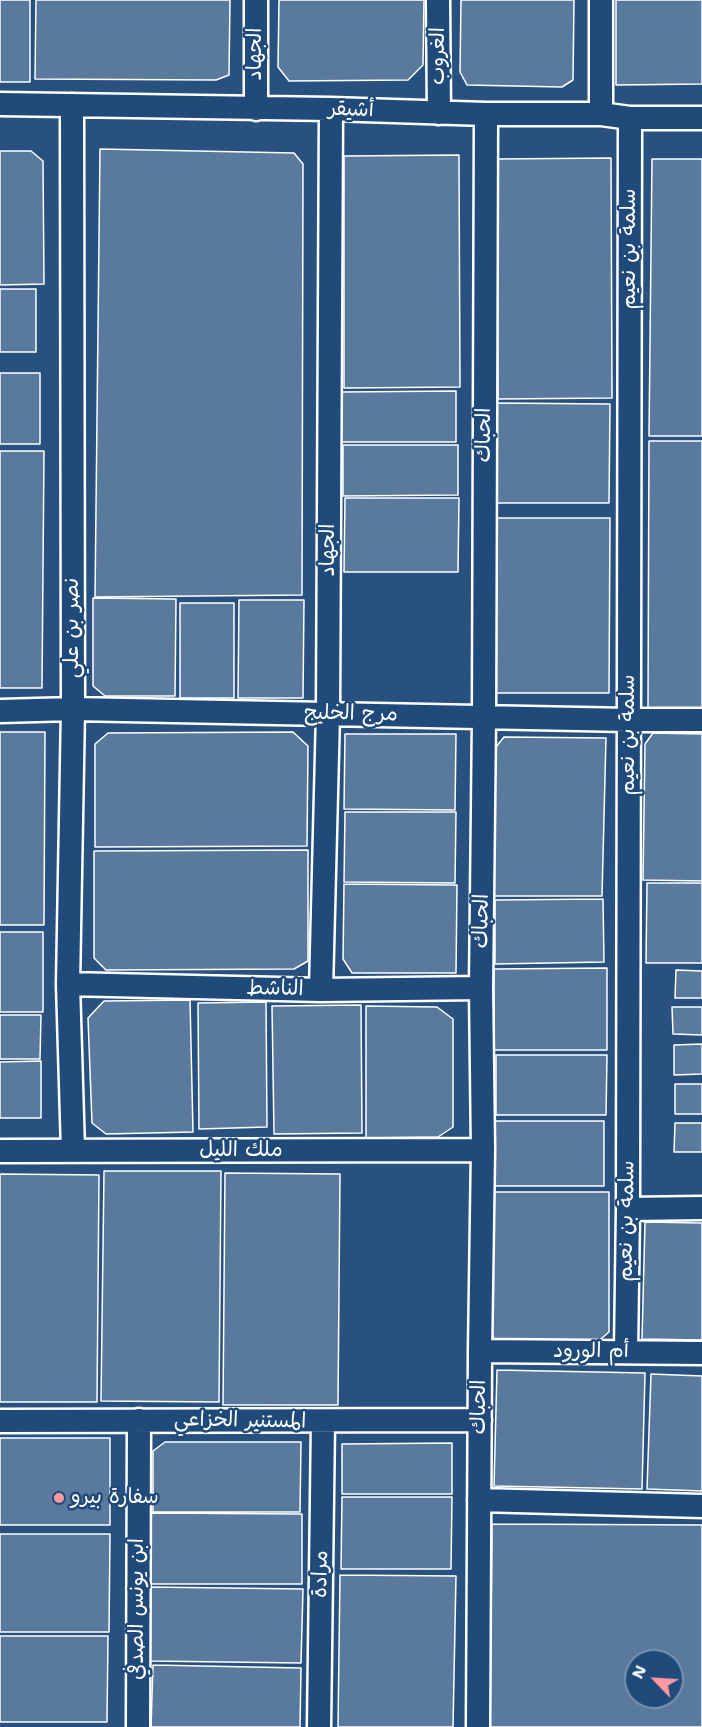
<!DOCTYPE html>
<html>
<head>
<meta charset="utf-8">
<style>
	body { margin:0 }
	#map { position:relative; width:702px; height:1727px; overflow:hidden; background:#28517f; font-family:"Shantell Sans",sans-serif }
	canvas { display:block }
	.north { position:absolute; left:624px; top:1649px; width:60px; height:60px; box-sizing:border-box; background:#1f4a7a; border:2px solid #7992af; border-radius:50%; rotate:295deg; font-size:16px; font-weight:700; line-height:24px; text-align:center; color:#fff }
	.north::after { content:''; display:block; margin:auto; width:21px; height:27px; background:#ff9aa2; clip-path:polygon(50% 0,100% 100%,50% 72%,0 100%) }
</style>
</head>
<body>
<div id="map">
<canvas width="702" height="1727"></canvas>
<div class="north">N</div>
</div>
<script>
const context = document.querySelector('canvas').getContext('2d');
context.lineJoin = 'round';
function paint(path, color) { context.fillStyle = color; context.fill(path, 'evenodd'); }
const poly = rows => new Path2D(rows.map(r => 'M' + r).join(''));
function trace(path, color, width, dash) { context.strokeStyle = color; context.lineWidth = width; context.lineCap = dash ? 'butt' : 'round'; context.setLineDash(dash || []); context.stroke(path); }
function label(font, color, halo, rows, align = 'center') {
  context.font = font + ' "Shantell Sans","Playpen Sans Arabic",sans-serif'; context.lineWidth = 5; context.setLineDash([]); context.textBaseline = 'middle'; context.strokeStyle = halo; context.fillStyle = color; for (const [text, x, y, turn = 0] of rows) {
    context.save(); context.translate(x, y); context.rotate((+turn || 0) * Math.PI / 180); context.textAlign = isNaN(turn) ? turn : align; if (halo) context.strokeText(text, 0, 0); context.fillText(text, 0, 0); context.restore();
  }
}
const building = poly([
	[0,0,30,0,30,82,0,82,0,0],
	[36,0,230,0,229,75,216,80,35,79,36,0],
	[279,0,424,0,423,65,408,80,289,81,278,67,279,0],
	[461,0,574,0,573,80,562,87,467,85,460,72,461,0],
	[616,0,702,0,702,84,616,85,616,0],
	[100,149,294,153,303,164,302,595,95,597,100,149],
	[0,151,31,151,43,161,44,284,0,285,0,151],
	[459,155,460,387,344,388,344,156,459,155],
	[611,158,612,398,498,399,497,159,611,158],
	[652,159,702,159,702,436,649,436,652,159],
	[0,289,36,289,36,352,0,352,0,289],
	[0,373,40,373,40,444,0,444,0,373],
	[456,391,456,442,341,442,342,392,456,391],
	[496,403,610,404,609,503,495,503,496,403],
	[649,441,702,441,702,708,648,708,649,441],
	[343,445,458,445,458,495,343,496,343,445],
	[0,451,44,451,42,688,0,688,0,451],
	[345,498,459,498,458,572,344,572,345,498],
	[494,518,610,518,609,693,493,693,494,518],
	[93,598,176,599,175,696,105,696,93,686,93,598],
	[239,600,304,600,303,698,238,698,239,600],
	[180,603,234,603,234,698,180,698,180,603],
	[0,732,45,732,44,925,0,925,0,732],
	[293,732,308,746,307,846,95,847,95,744,108,733,293,732],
	[653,733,702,734,702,881,643,880,645,744,653,733],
	[345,734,456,734,455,810,344,809,345,734],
	[504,737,606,738,602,896,493,896,496,747,504,737],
	[345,812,456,812,455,883,344,882,345,812],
	[308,850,308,961,294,969,106,970,94,958,94,851,308,850],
	[647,883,702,883,702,963,646,963,647,883],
	[344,884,457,885,456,973,352,973,343,959,344,884],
	[603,899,604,962,495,964,495,900,603,899],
	[0,932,43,932,43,1012,0,1012,0,932],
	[607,968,607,1050,494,1050,494,969,607,968],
	[676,970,702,971,702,998,675,998,676,970],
	[190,1000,193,1132,106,1134,92,1123,88,1018,104,1001,190,1000],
	[266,1002,267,1127,199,1129,198,1003,266,1002],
	[361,1005,362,1133,274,1134,272,1006,361,1005],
	[366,1006,437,1007,453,1019,453,1127,438,1137,366,1138,366,1006],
	[672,1007,702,1007,702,1035,673,1034,672,1007],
	[0,1015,41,1015,40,1059,0,1059,0,1015],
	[702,1044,702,1074,674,1075,674,1045,702,1044],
	[496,1055,607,1055,606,1115,496,1115,496,1055],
	[41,1061,41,1118,0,1118,0,1062,41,1061],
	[675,1084,702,1084,702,1114,675,1114,675,1084],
	[491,1121,604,1121,604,1186,491,1186,491,1121],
	[675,1123,702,1123,702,1152,674,1152,675,1123],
	[104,1171,221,1171,219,1402,101,1401,104,1171],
	[225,1173,340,1174,338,1405,223,1405,225,1173],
	[0,1174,99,1175,97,1402,0,1402,0,1174],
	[489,1192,609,1192,609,1332,595,1344,496,1342,488,1327,489,1192],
	[645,1222,702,1223,702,1340,642,1339,645,1222],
	[497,1370,645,1373,642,1489,494,1486,497,1370],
	[651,1374,702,1376,702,1491,647,1489,651,1374],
	[0,1438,110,1438,110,1525,0,1525,0,1438],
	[165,1442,301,1442,300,1512,153,1512,153,1451,165,1442],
	[452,1443,452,1494,342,1494,342,1444,452,1443],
	[342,1497,452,1497,451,1569,341,1569,342,1497],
	[151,1513,302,1514,302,1584,150,1584,151,1513],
	[492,1524,702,1525,702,1727,490,1727,492,1524],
	[636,1661,672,1661,672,1697,636,1697,636,1661],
	[0,1534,110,1534,109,1632,0,1632,0,1534],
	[340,1575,456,1576,453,1727,338,1727,340,1575],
	[150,1587,303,1589,301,1663,149,1661,150,1587],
	[0,1636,108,1636,107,1722,0,1722,0,1636],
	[153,1665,301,1668,300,1727,151,1727,153,1665]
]);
const street = poly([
	[256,0,256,109],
	[438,0,439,113],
	[601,0,601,114],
	[0,104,331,109,486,114,601,114,630,118,702,118],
	[72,105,73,709,68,984,73,1151],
	[0,711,73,709,629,720,702,720],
	[68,984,321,990,481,988],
	[321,990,328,714,331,109],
	[0,1151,483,1150],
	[628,1209,702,1208],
	[480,1351,702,1353],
	[626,1352,628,1209,630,118],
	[0,1421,480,1420],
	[479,1500,702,1506],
	[138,1727,139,1420],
	[319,1727,323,1422],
	[478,1727,480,1351,483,1150,481,988,484,718,486,114]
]);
const markers = [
	[59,1498,6,"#ff9aa2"]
];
const streetNames = [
	["الجهاد",256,54,-90],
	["الغروب",439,56,-90],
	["أشيقر",351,110,2],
	["سلمة بن نعيم",630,249,-90],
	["الحباك",485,435,-90],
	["الجهاد",329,550,-90],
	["نصر بن علي",73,628,-90],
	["مرج الخليج",351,714,1],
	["سلمة بن نعيم",629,735,-90],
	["الحباك",482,921,-89],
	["الناشط",275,989,1],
	["ملك الليل",241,1151],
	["سلمة بن نعيم",627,1221,-89],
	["أم الورود",591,1352],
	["الحباك",480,1407,-90],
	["المستنير الخزاعي",240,1421,1],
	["مرادة",321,1574,-89],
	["ابن يونس الصدفي",138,1609,-90]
];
const poiNames = [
	["سفارة بيرو",71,1498]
];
paint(building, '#5a7a9d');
trace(building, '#fff', 1.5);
trace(street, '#fff', 27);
trace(street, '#1f4a7a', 22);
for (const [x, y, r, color] of markers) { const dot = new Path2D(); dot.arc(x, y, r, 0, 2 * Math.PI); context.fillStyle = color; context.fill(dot); trace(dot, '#1f4a7a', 2); }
label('21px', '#fff', '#1f4a7a', streetNames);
label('21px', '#fff', '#1f4a7a', poiNames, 'left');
</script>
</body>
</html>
